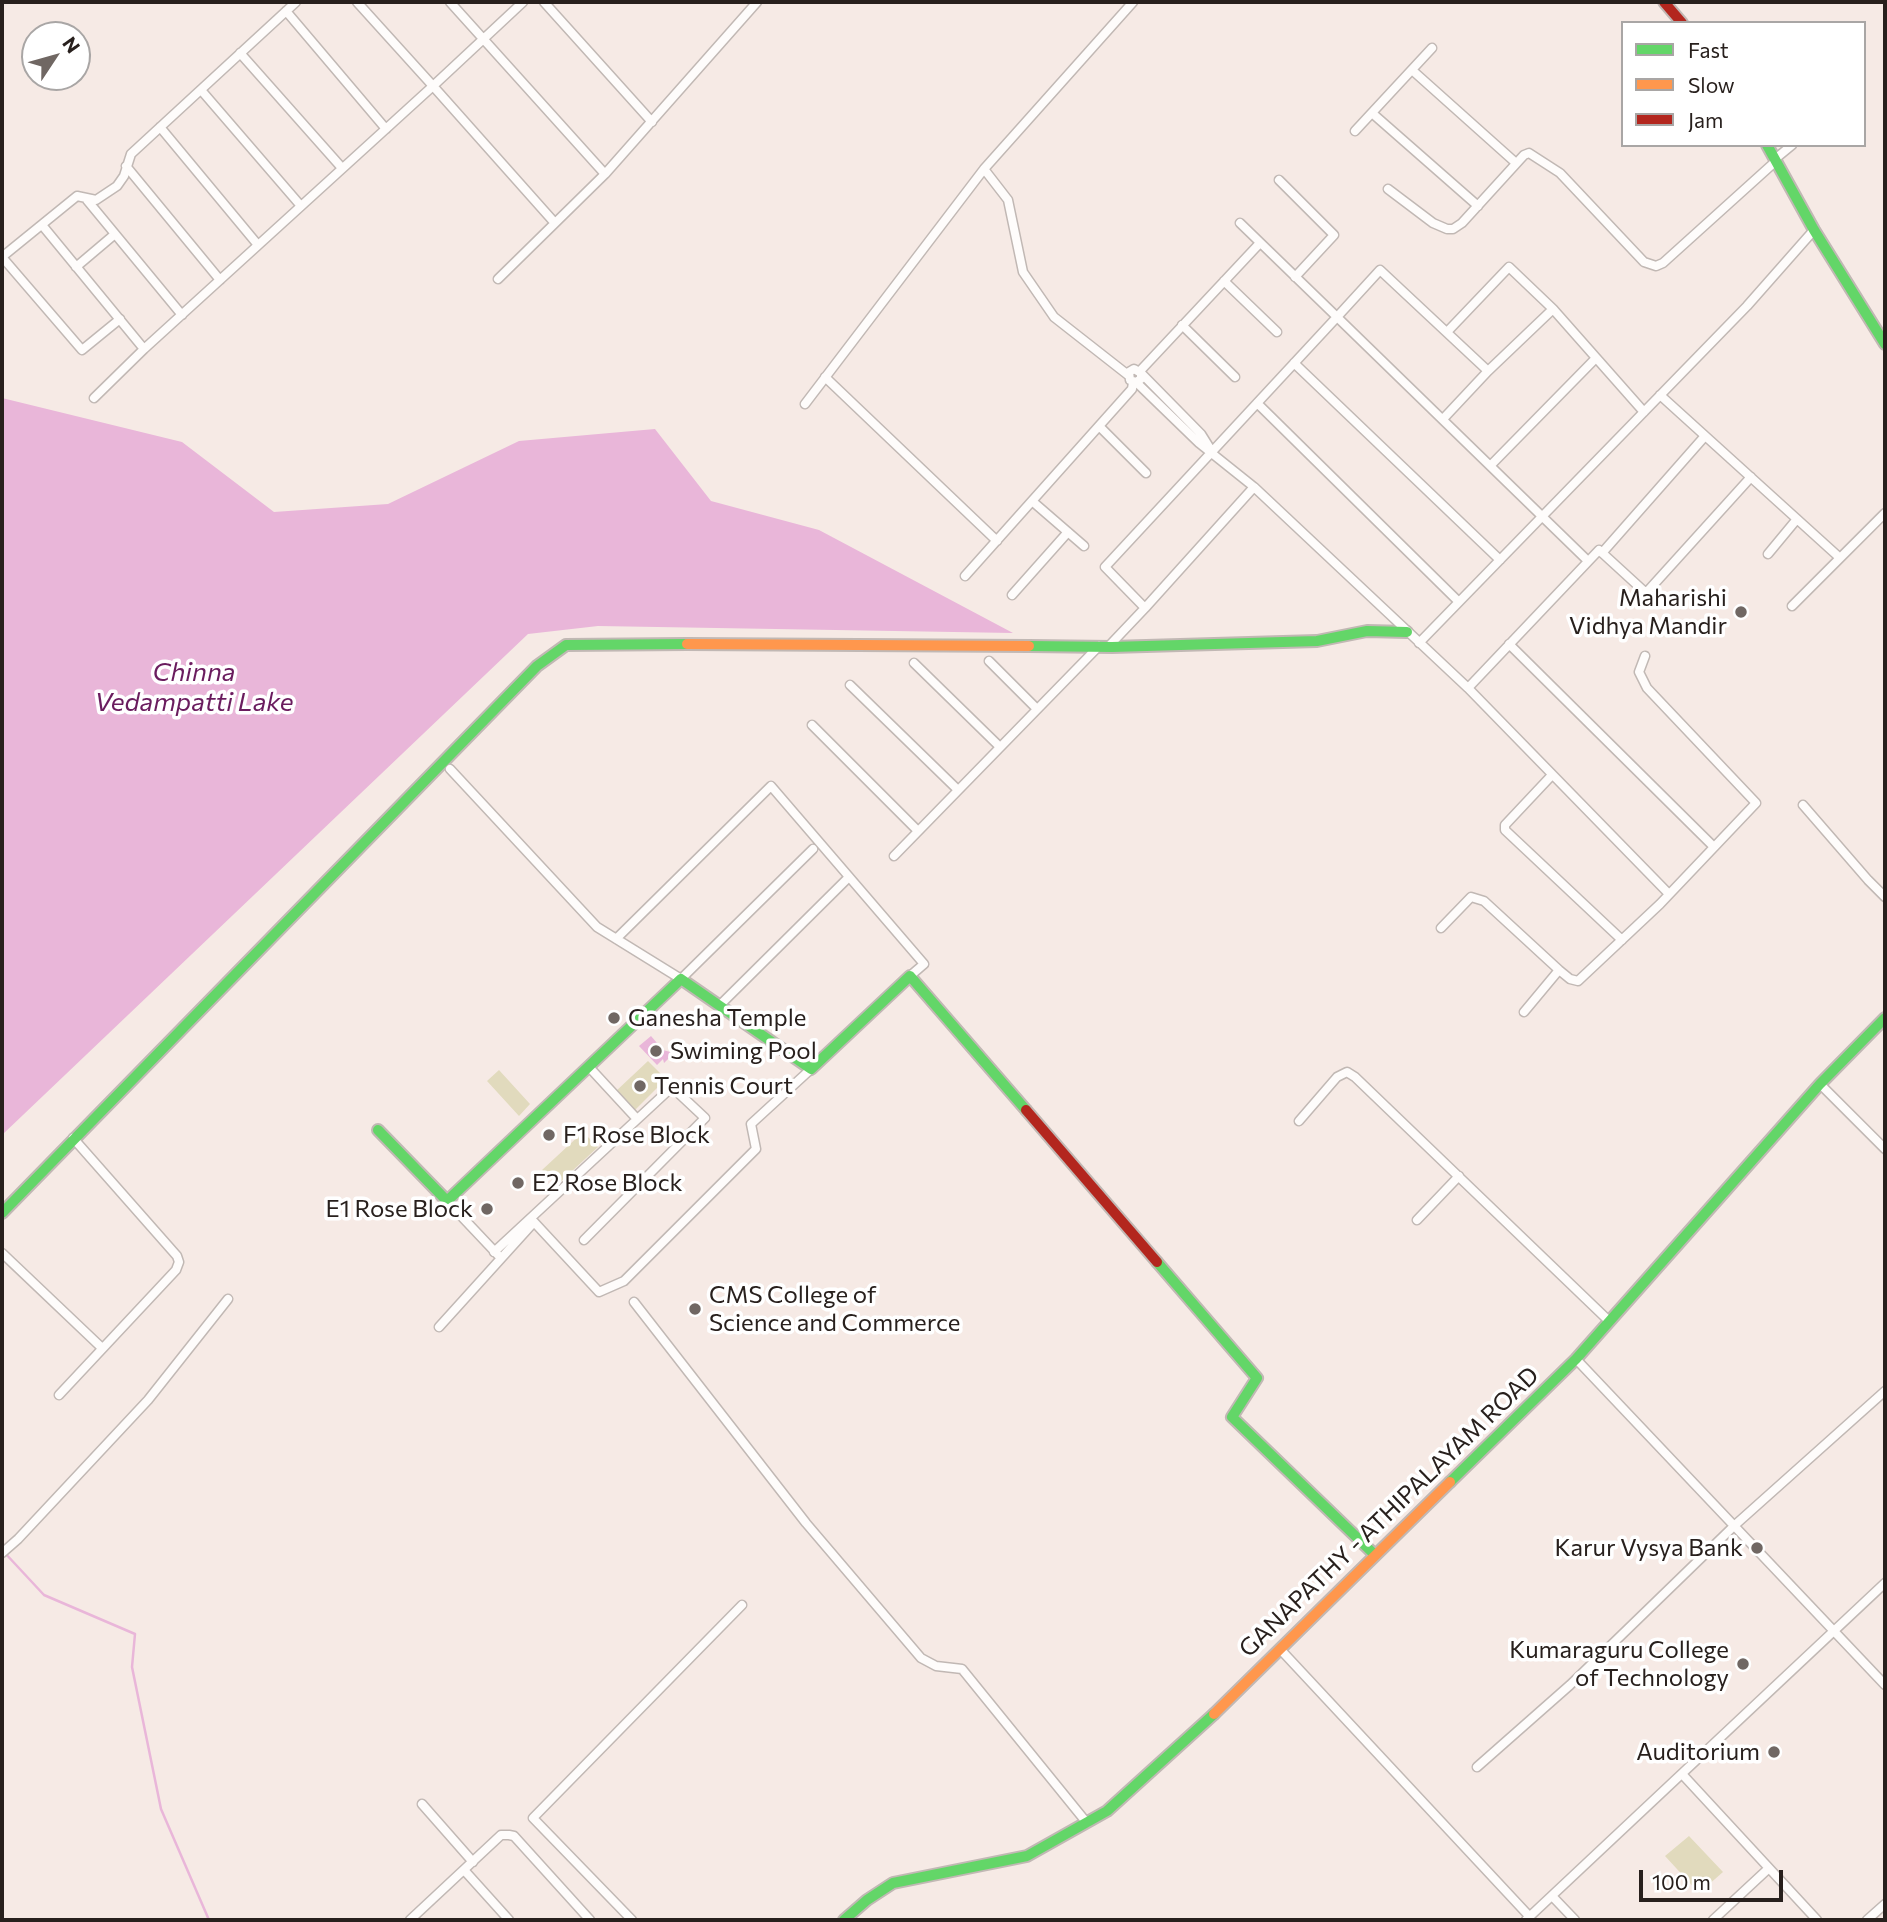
<!DOCTYPE html>
<html>
<head>
<meta charset="utf-8">
<style>
	body { margin:0 }
	#map { position:relative; width:1887px; height:1922px; overflow:hidden; background:#f6eae5; font-family:Commissioner,sans-serif }
	canvas { display:block }
	.frame { position:absolute; inset:0; border:4px solid #28201d; pointer-events:none }
	.legend { position:absolute; left:1621px; top:21px; width:245px; height:126px; box-sizing:border-box; background:#fff; border:2px solid #a9a6a5; margin:0; padding:9px 12px; list-style:none; font-size:21px; color:#28201d }
	.legend li { display:flex; align-items:center; gap:14px; height:35px }
	.legend b { width:35px; border:2px solid #a9a6a5 }
	.north { position:absolute; left:21px; top:21px; width:70px; height:70px; box-sizing:border-box; background:#fff; border:2px solid #a9a6a5; border-radius:50%; rotate:54deg; font-size:19px; font-weight:700; line-height:28px; text-align:center; color:#28201d }
	.north::after { content:''; display:block; margin:auto; width:24px; height:32px; background:#706763; clip-path:polygon(50% 0,100% 100%,50% 72%,0 100%) }
	.scale { position:absolute; left:1639px; top:1870px; width:144px; height:32px; box-sizing:border-box; border:4px solid #28201d; border-top:0; padding-left:9px; font-size:21px; line-height:24px; white-space:nowrap; color:#28201d; -webkit-text-stroke:5px #fff; paint-order:stroke }
</style>
</head>
<body>
<div id="map">
<canvas width="1887" height="1922"></canvas>
<div class="frame"></div>
<ul class="legend">
<li><b style="height:9px;background:#63d668"></b>Fast</li>
<li><b style="height:9px;background:#ff974d"></b>Slow</li>
<li><b style="height:9px;background:#b3261e"></b>Jam</li>
</ul>
<div class="north">N</div>
<div class="scale">100 m</div>
</div>
<script>
const context = document.querySelector('canvas').getContext('2d');
context.lineJoin = 'round';
function paint(path, color) { context.fillStyle = color; context.fill(path, 'evenodd'); }
const poly = rows => new Path2D(rows.map(r => 'M' + r).join(''));
function trace(path, color, width, dash) { context.strokeStyle = color; context.lineWidth = width; context.lineCap = dash ? 'butt' : 'round'; context.setLineDash(dash || []); context.stroke(path); }
function label(font, color, halo, rows, align = 'center') {
  context.font = font + ' Commissioner,sans-serif'; context.lineWidth = 7; context.setLineDash([]); context.textBaseline = 'middle'; context.strokeStyle = halo; context.fillStyle = color; for (const [text, x, y, turn = 0] of rows) {
    context.save(); context.translate(x, y); context.rotate((+turn || 0) * Math.PI / 180); context.textAlign = isNaN(turn) ? turn : align; if (halo) context.strokeText(text, 0, 0); context.fillText(text, 0, 0); context.restore();
  }
}
const green = poly([
	[648,1061,666,1079,633,1112,615,1092],
	[499,1070,530,1104,519,1116,487,1081],
	[583,1132,598,1147,557,1185,542,1170],
	[1689,1836,1723,1872,1699,1893,1665,1856]
]);
const water = poly([
	[2,398,182,442,274,512,388,504,519,441,655,429,711,501,819,530,1013,633,598,626,528,634,2,1135],
	[651,1036,663,1050,674,1053,664,1063,663,1059,657,1065,639,1046]
]);
const stream = poly([
	[4,1552,44,1595,135,1634,132,1667,161,1809,209,1920]
]);
const street = poly([
	[357,2,433,86,523,2],
	[450,2,605,174],
	[544,2,652,122],
	[286,11,386,129],
	[240,53,342,168],
	[1412,70,1516,163],
	[201,90,301,206],
	[1372,113,1478,206],
	[160,127,258,245],
	[1355,131,1432,48],
	[1775,159,1792,145],
	[126,166,220,280],
	[984,169,1008,200,1023,272,1054,317,1128,375],
	[1279,180,1334,235,1295,277],
	[1388,189,1433,223,1447,229,1453,229,1462,223,1524,155,1529,153,1560,173,1644,262,1656,266,1663,263,1776,161],
	[87,200,182,315],
	[1240,223,1337,317,1105,567,1145,608,1254,487,1468,688,1599,550,1646,593,1751,477],
	[42,225,144,349],
	[76,267,115,234],
	[498,279,605,174,757,2],
	[1224,281,1277,332],
	[120,319,82,350,2,257,77,196,96,200,117,186,124,176,131,154,296,2],
	[1182,325,1235,377],
	[1447,332,1509,267,1553,309],
	[1294,363,1500,560],
	[1140,371,1259,244],
	[1141,373,1201,434,1211,450],
	[825,377,997,541],
	[1136,382,1141,379,1141,373,1134,369,1129,372,1130,380,1136,382,1199,443,1254,487],
	[1660,395,1840,558,1792,606],
	[94,398,144,349,433,86,554,222],
	[1257,403,1459,602],
	[805,404,984,169,1133,2],
	[1443,419,1488,371],
	[1099,426,1146,473],
	[1491,465,1596,358],
	[1032,501,1084,546],
	[1602,553,1705,436],
	[1768,554,1797,519],
	[1840,558,1885,513],
	[1588,561,1337,317,1380,270,1488,371,1553,309,1644,412],
	[965,576,1132,389,1133,382],
	[1012,595,1068,532],
	[1419,643,1747,306,1814,230],
	[1509,644,1714,847],
	[1108,647,1145,608],
	[989,661,1037,709],
	[914,663,1000,747],
	[850,685,958,790],
	[1468,688,1669,894],
	[812,725,918,831],
	[450,769,597,927,681,979,813,849],
	[1552,775,1505,825,1505,830,1622,940],
	[1803,805,1868,880,1885,897],
	[894,856,1099,646],
	[1441,928,1471,897,1484,901,1559,970,1570,979,1578,981,1660,904,1756,803,1647,688,1639,672,1645,656],
	[616,939,771,786,924,964,910,976],
	[719,1006,849,877],
	[1524,1012,1559,970],
	[589,1067,637,1119],
	[1820,1084,1885,1149],
	[1299,1121,1337,1077,1347,1072,1355,1077,1609,1321],
	[447,1201,498,1255],
	[1417,1220,1459,1176],
	[494,1252,672,1087,705,1118,584,1240],
	[2,1253,102,1348],
	[634,1302,806,1523,921,1658,936,1666,962,1669,1087,1823],
	[439,1327,534,1222,599,1292,624,1281,756,1149,751,1124,811,1069],
	[1576,1359,1885,1685],
	[59,1395,176,1270,179,1262,177,1256,73,1138],
	[2,1553,18,1539,148,1400,228,1299],
	[1280,1649,1530,1917],
	[1477,1767,1570,1685,1735,1525,1885,1391],
	[1682,1774,1817,1920],
	[422,1804,473,1862],
	[464,1870,509,1920],
	[1552,1896,1575,1920],
	[410,1920,501,1835,509,1835,514,1836,590,1920],
	[632,1920,533,1818,742,1605],
	[1526,1920,1885,1583],
	[1713,1920,1769,1868],
	[1867,1920,1885,1904]
]);
const fast = poly([
	[1767,145,1814,230,1885,344],
	[1029,646,1112,647,1317,641,1367,631,1407,632],
	[378,1130,447,1201,681,979,811,1069,910,976,1026,1110],
	[2,1213,537,666,566,645,687,644],
	[1157,1262,1257,1378,1232,1417,1375,1555],
	[1450,1482,1576,1359,1820,1084,1885,1018],
	[844,1920,867,1900,893,1883,1027,1856,1107,1811,1214,1714]
]);
const slow = poly([
	[687,644,1029,646],
	[1214,1714,1450,1482]
]);
const jam = poly([
	[1664,2,1682,23],
	[1026,1110,1157,1262]
]);
const markers = [
	[1741,612,7,"#706763"],
	[614,1018,7,"#706763"],
	[656,1051,7,"#706763"],
	[640,1086,7,"#706763"],
	[549,1135,7,"#706763"],
	[518,1183,7,"#706763"],
	[487,1209,7,"#706763"],
	[695,1309,7,"#706763"],
	[1757,1548,7,"#706763"],
	[1743,1664,7,"#706763"],
	[1774,1752,7,"#706763"]
];
const poiNames = [
	["Maharishi",1727,598,"right"],
	["Vidhya Mandir",1727,626,"right"],
	["Ganesha Temple",628,1018],
	["Swiming Pool",670,1051],
	["Tennis Court",654,1086],
	["F1 Rose Block",563,1135],
	["E2 Rose Block",532,1183],
	["E1 Rose Block",473,1209,"right"],
	["CMS College of",709,1295],
	["Science and Commerce",709,1323],
	["Karur Vysya Bank",1743,1548,"right"],
	["Kumaraguru College",1729,1650,"right"],
	["of Technology",1729,1678,"right"],
	["Auditorium",1760,1752,"right"]
];
const streetNames = [
	["GANAPATHY - ATHIPALAYAM ROAD",1389,1512,-44]
];
const waterNames = [
	["Chinna",194,672],
	["Vedampatti Lake",194,702]
];
paint(green, '#e1dabd');
paint(water, '#e9b6d9');
trace(stream, '#e9b6d9', 2.5);
trace(street, '#c1b8b4', 11);
trace(fast, '#c1b8b4', 14);
trace(slow, '#c1b8b4', 14);
trace(jam, '#c1b8b4', 14);
trace(street, '#fefcfb', 8);
trace(fast, '#63d668', 10);
trace(slow, '#ff974d', 10);
trace(jam, '#b3261e', 10);
for (const [x, y, r, color] of markers) { const dot = new Path2D(); dot.arc(x, y, r, 0, 2 * Math.PI); context.fillStyle = color; context.fill(dot); trace(dot, '#fff', 2.5); }
label('24px', '#28201d', '#fff', poiNames, 'left');
label('24px', '#28201d', '#fff', streetNames);
label('italic 26px', '#6a1c5e', '#fff', waterNames);
</script>
</body>
</html>
